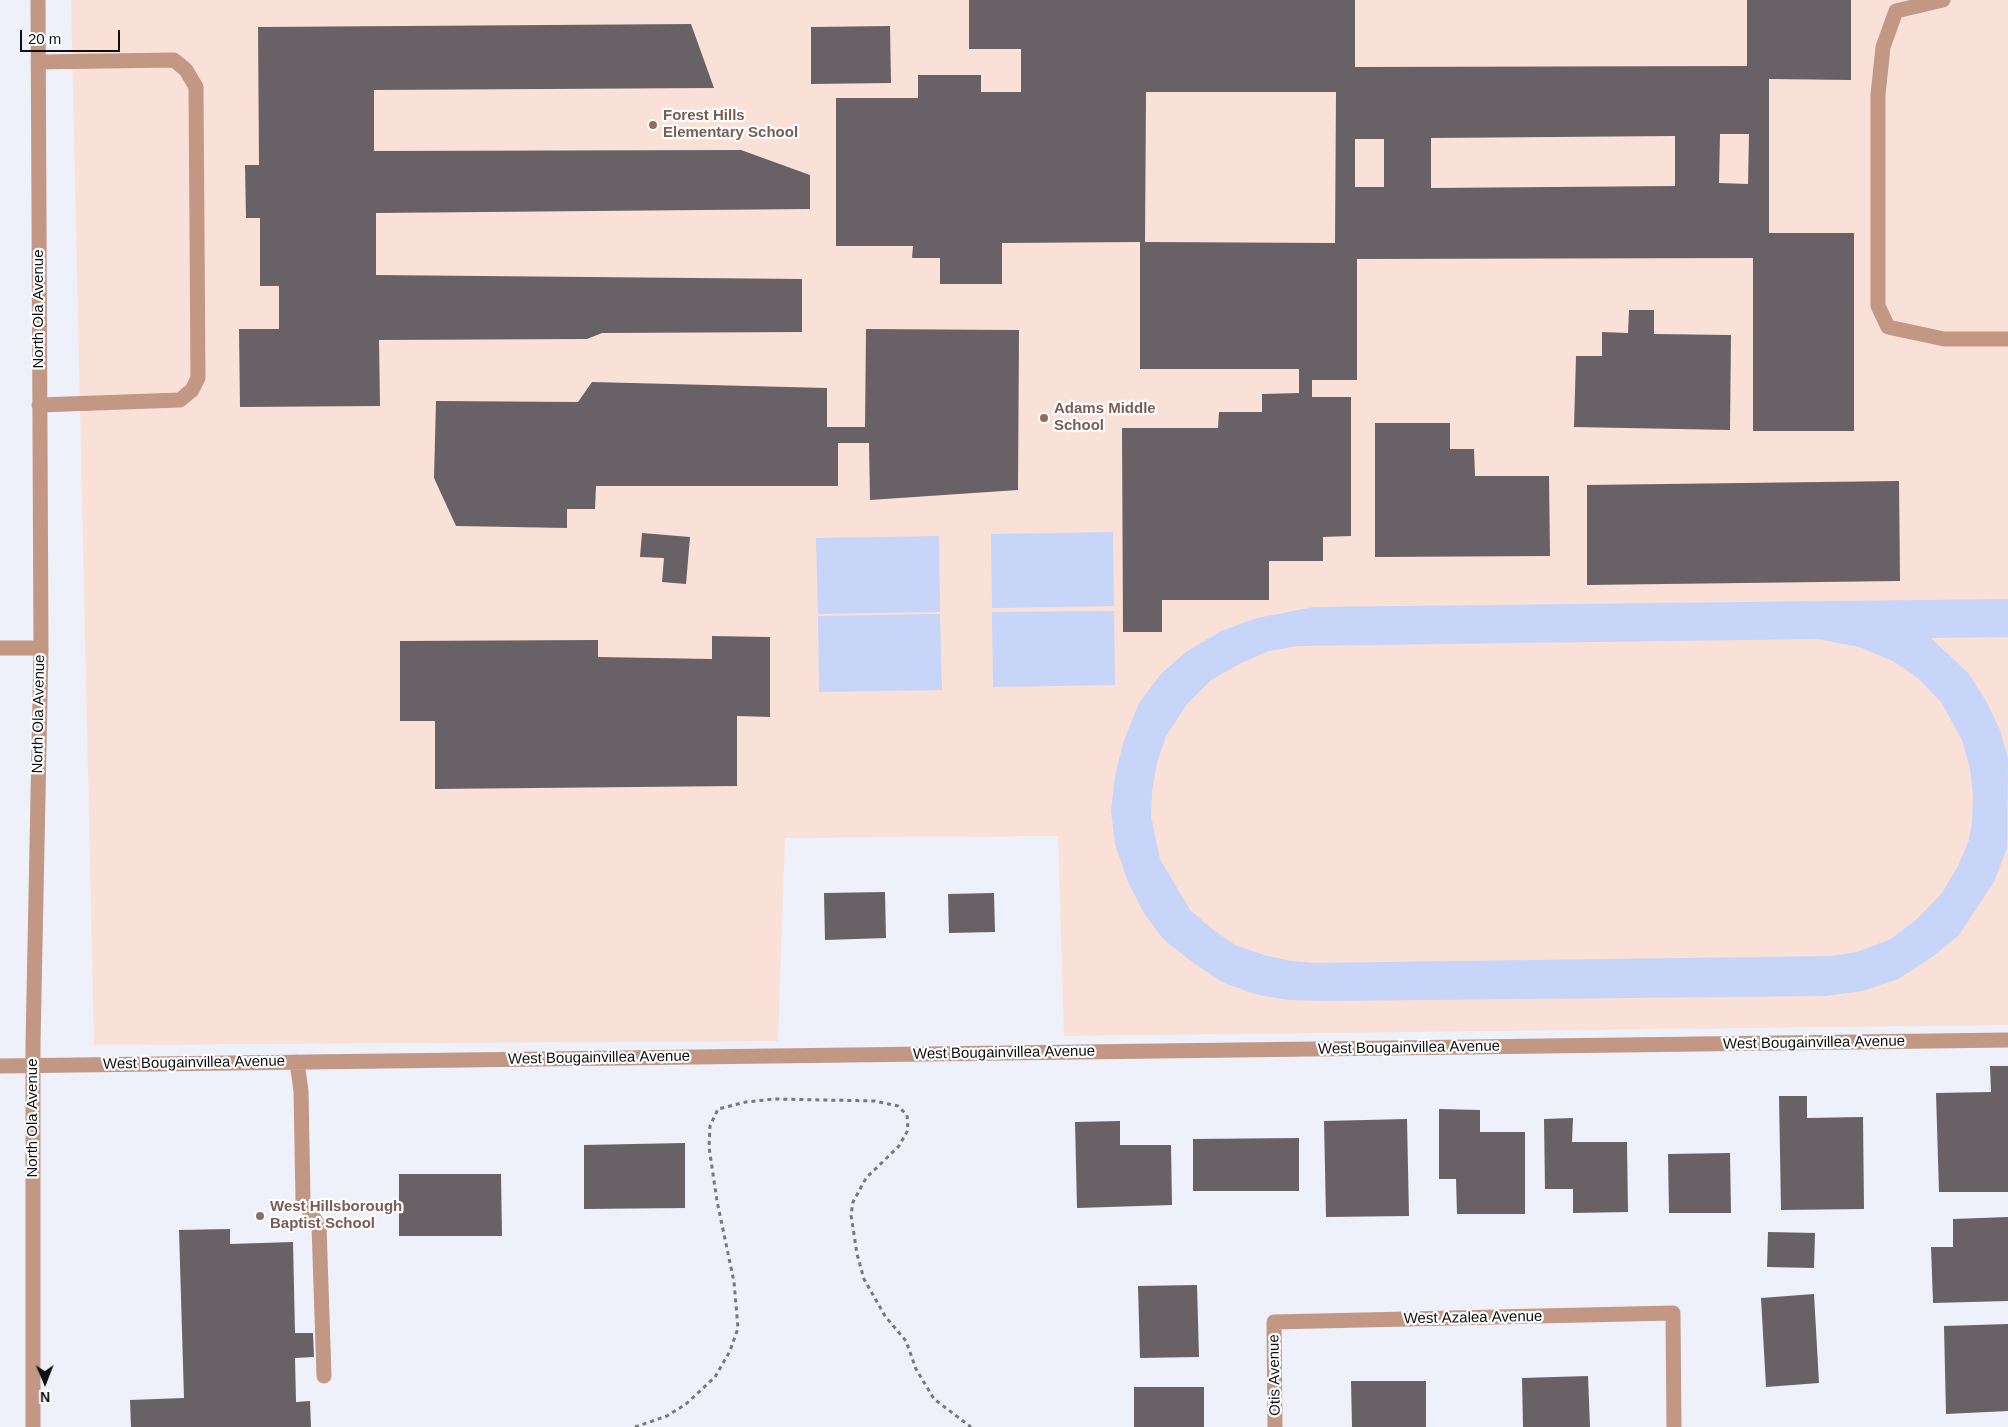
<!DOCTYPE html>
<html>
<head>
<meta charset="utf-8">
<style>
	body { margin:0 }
	#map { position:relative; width:2008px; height:1427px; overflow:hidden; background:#eef1f9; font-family:Helvetica,sans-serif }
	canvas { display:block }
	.north { position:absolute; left:20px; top:1357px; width:50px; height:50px; -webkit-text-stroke:4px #fefefe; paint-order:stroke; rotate:179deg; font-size:14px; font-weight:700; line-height:20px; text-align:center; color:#0e1012 }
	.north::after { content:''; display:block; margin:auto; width:18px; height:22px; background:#0e1012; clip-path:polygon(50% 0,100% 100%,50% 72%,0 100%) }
	.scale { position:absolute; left:20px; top:30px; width:100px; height:22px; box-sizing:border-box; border:2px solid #0e1012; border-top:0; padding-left:6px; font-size:15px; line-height:18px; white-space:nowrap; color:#0e1012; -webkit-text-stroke:4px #fefefe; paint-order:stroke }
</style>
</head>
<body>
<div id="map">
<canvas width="2008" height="1427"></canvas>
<div class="north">N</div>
<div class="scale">20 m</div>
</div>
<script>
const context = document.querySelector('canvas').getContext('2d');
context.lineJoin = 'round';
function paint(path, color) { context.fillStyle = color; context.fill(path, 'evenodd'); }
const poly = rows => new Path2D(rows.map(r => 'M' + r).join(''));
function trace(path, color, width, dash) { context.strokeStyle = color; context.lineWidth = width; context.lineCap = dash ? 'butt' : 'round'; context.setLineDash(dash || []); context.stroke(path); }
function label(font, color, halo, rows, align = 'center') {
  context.font = font + ' Helvetica,sans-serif'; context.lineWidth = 4.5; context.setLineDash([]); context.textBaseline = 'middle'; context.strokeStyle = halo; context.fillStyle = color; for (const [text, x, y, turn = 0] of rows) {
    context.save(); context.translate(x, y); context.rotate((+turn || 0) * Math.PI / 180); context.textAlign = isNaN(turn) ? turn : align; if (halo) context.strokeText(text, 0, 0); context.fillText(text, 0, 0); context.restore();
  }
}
const education = poly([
	[71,0,2008,0,2008,1025,1064,1036,1058,836,785,838,778,1041,94,1045]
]);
const green = poly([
	[1113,532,1114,606,992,608,991,534],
	[939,536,940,612,818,614,816,538],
	[2008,599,2008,637,1931,638,1969,674,1986,701,2000,730,2008,758,2007,848,1994,882,1959,935,1932,957,1898,979,1863,991,1826,996,1326,1001,1289,1000,1258,995,1224,983,1195,964,1163,939,1144,913,1128,882,1115,844,1111,811,1115,776,1123,743,1139,703,1161,674,1186,652,1221,631,1257,618,1314,607],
	[1817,639,1859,647,1893,661,1918,678,1941,702,1962,740,1970,768,1973,795,1972,821,1969,840,1958,866,1942,893,1917,919,1891,939,1857,952,1830,956,1314,963,1291,961,1264,955,1235,945,1212,929,1190,910,1160,859,1151,816,1152,791,1157,763,1166,736,1187,704,1211,680,1241,663,1269,651,1298,646],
	[1114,611,1115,685,993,687,992,612],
	[940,614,942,690,819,692,818,616]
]);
const building = poly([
	[969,0,1355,0,1355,67,1747,66,1747,0,1851,0,1851,80,1769,79,1769,233,1854,233,1854,431,1753,431,1753,258,1357,259,1357,380,1312,380,1312,397,1351,397,1351,536,1323,537,1323,561,1269,561,1269,600,1162,600,1162,632,1123,632,1122,428,1218,428,1219,412,1262,412,1262,394,1299,393,1299,369,1140,369,1140,242,1002,243,1002,284,940,284,940,258,912,258,913,246,836,246,836,98,918,98,918,75,981,75,981,92,1021,92,1021,49,969,49],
	[1146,92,1336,92,1335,243,1145,242],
	[1720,134,1749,134,1748,184,1719,183],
	[1675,136,1675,186,1431,188,1431,138],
	[1355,139,1384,139,1384,187,1355,187],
	[691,24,714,88,374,90,374,151,741,150,810,175,810,209,376,213,376,275,802,279,802,332,602,333,587,339,379,340,380,406,240,407,239,329,279,329,279,286,260,286,260,218,246,218,245,165,259,165,258,27],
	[890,26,891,83,811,84,811,27],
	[1629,310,1654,310,1654,334,1731,335,1730,430,1574,427,1576,356,1602,356,1602,332,1628,333],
	[866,329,1019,330,1018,490,870,500,869,443,838,443,838,486,596,486,595,509,567,509,567,528,456,526,434,478,436,401,578,402,592,382,827,388,827,427,865,427],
	[1375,423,1450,423,1450,449,1474,449,1475,476,1549,476,1550,556,1375,557],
	[1899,481,1900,581,1587,585,1587,485],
	[642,533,690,537,686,584,662,582,664,558,640,557],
	[712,636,770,637,770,717,737,716,737,786,435,789,435,721,400,721,400,641,598,640,598,657,712,659],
	[885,892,886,938,825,940,824,893],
	[994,893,995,932,949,933,948,894],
	[1990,1066,2008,1066,2008,1192,1939,1192,1936,1093,1991,1092],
	[1779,1096,1807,1096,1807,1118,1863,1117,1864,1209,1781,1210],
	[1439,1109,1480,1110,1480,1132,1525,1132,1525,1214,1457,1214,1456,1179,1439,1179],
	[1573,1118,1572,1142,1627,1142,1628,1212,1573,1213,1573,1189,1545,1189,1544,1119],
	[1407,1119,1409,1216,1326,1217,1324,1121],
	[1120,1121,1120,1145,1171,1145,1172,1205,1077,1208,1075,1122],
	[1299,1138,1299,1191,1193,1191,1193,1139],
	[685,1143,685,1208,584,1209,584,1145],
	[1730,1153,1731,1213,1669,1213,1668,1154],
	[399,1174,501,1174,502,1236,399,1236],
	[2008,1217,2008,1301,1933,1303,1931,1247,1953,1247,1953,1219],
	[230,1229,230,1244,293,1242,295,1333,313,1333,314,1357,295,1358,296,1402,310,1401,311,1427,131,1427,130,1400,184,1398,179,1230],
	[1768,1232,1815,1233,1814,1268,1767,1267],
	[1197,1285,1199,1357,1140,1358,1138,1286],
	[1814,1294,1819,1383,1766,1387,1761,1298],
	[2008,1324,2008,1411,1946,1414,1944,1326],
	[1588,1376,1590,1427,1523,1427,1522,1378],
	[1351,1381,1426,1381,1426,1427,1352,1427],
	[1134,1387,1204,1387,1204,1427,1134,1427]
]);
const path = poly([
	[635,1427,667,1416,686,1404,715,1377,730,1351,738,1328,734,1282,717,1201,709,1147,710,1126,718,1109,746,1102,774,1099,875,1101,898,1106,907,1115,908,1130,899,1146,866,1178,853,1202,851,1215,857,1254,864,1279,885,1316,906,1341,916,1369,934,1399,971,1427]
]);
const minor = poly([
	[1943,0,1896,11,1883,47,1878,95,1878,306,1888,327,1944,339,2008,339],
	[38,62,174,60,186,70,196,87,198,378,192,390,180,400,39,405],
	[0,648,41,648],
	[297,1062,301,1091,303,1201,319,1226,324,1376],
	[0,1066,2008,1040],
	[33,1427,33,1044,41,648,38,0],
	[1275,1427,1274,1322,1673,1313,1674,1427]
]);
const markers = [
	[653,125,5,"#8d6e63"],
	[1044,418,5,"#8d6e63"],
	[260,1216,5,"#8d6e63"]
];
const educationNames = [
	["Forest Hills",663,116],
	["Elementary School",663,133],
	["Adams Middle",1054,409],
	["School",1054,426],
	["West Hillsborough",270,1207],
	["Baptist School",270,1224]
];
const streetNames = [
	["North Ola Avenue",39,309,-90],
	["North Ola Avenue",39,714,-89],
	["West Bougainvillea Avenue",1814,1043,-1],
	["West Bougainvillea Avenue",1409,1048,-1],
	["West Bougainvillea Avenue",1004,1053,-1],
	["West Bougainvillea Avenue",599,1058,-1],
	["West Bougainvillea Avenue",194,1063,-1],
	["North Ola Avenue",33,1118,-90],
	["West Azalea Avenue",1473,1318,-1],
	["Otis Avenue",1275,1375,-91]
];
paint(education, '#fae1d8');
paint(green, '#c6d5f8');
paint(building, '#686165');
trace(path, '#77797e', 3, [4, 4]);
trace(minor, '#c29884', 15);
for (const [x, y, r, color] of markers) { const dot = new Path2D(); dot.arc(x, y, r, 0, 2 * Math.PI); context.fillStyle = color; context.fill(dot); trace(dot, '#fefefe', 2); }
label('bold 15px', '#785e54', '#fefefe', educationNames, 'left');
label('15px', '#0e1012', '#fefefe', streetNames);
</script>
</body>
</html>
